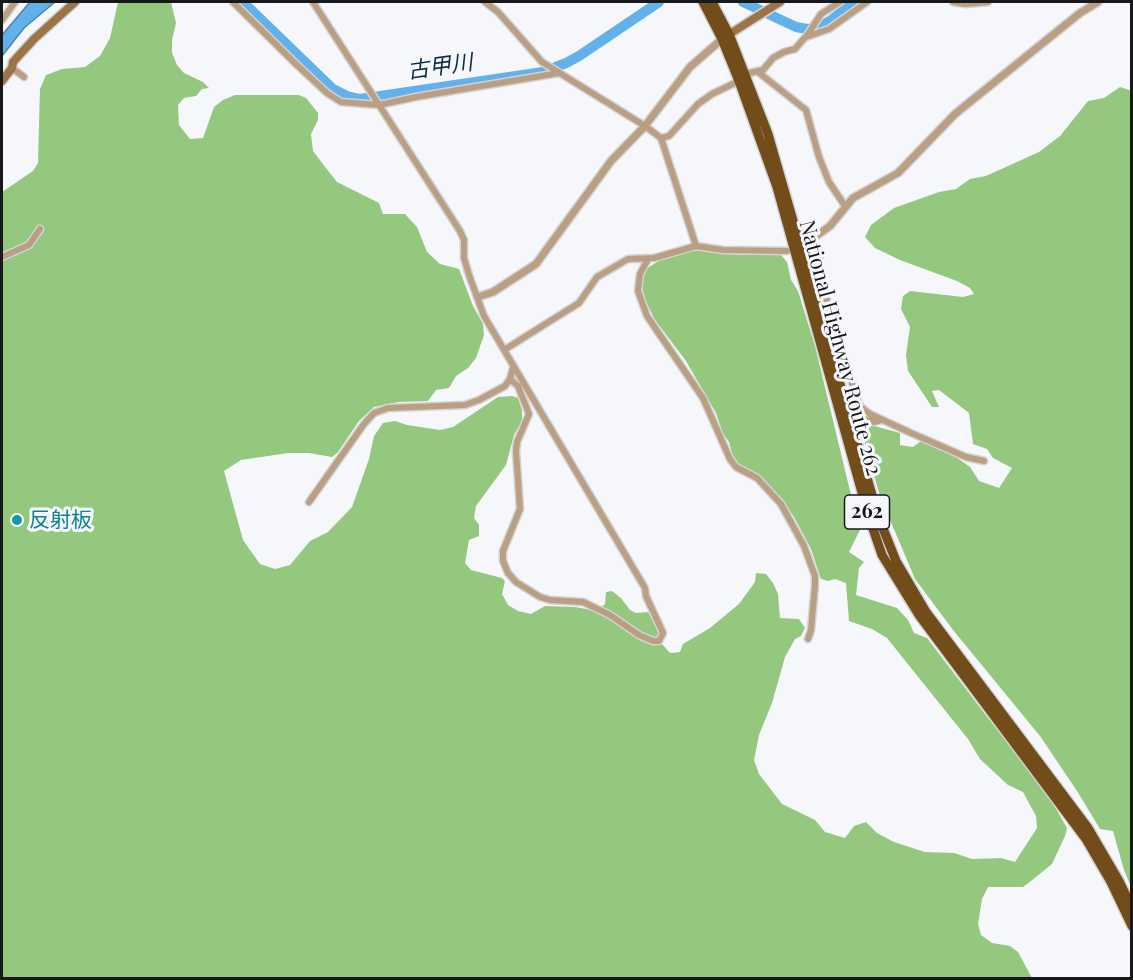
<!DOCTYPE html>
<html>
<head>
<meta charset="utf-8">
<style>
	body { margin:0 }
	#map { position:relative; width:1133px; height:980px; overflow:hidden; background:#f5f7fb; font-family:"Playfair Display",serif }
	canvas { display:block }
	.frame { position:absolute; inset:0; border:3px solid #171819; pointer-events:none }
</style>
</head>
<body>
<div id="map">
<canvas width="1133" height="980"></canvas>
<div class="frame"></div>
</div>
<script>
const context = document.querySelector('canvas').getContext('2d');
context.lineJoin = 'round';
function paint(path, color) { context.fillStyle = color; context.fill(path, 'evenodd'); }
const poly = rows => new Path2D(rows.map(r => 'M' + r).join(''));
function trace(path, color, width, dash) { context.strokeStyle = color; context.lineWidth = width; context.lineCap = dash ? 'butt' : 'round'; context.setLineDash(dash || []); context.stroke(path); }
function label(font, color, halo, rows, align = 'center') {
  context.font = font + ' "Playfair Display","Noto Sans JP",serif'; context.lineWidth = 6; context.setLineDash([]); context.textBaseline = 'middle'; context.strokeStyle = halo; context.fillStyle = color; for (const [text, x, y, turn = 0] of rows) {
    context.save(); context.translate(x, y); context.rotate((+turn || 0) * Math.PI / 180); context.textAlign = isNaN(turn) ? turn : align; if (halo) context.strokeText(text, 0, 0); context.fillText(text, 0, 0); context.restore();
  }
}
const forest = poly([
	[118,2,171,2,176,23,172,40,172,53,177,65,184,73,203,82,209,88,202,89,196,96,184,98,178,105,179,125,190,139,203,138,214,107,223,100,235,95,299,95,306,98,318,113,318,120,311,134,313,151,329,172,337,182,379,203,383,214,405,214,417,227,427,252,440,264,459,269,473,306,483,324,484,335,476,358,468,368,456,376,449,388,436,390,428,401,399,402,374,407,359,421,338,452,332,457,309,453,288,453,241,460,224,471,243,540,260,564,275,569,290,565,310,541,328,532,352,507,369,459,374,436,383,423,395,421,407,425,440,430,453,427,498,397,512,396,518,398,522,410,522,421,514,435,506,465,476,506,474,518,479,525,479,536,469,540,465,563,471,570,502,578,505,581,502,594,508,605,518,611,531,614,545,606,575,607,597,611,605,604,606,592,612,591,621,598,630,610,636,613,648,612,659,631,662,644,670,653,680,652,683,644,710,628,739,604,755,582,756,573,766,574,773,583,778,594,780,618,799,619,805,628,801,636,795,639,785,657,772,703,759,735,754,760,759,774,782,804,815,820,825,832,845,838,854,826,866,822,877,833,894,842,925,852,954,853,972,859,1001,858,1015,862,1037,828,1036,816,1023,792,1008,785,980,759,968,739,887,638,872,629,849,621,846,583,835,579,828,581,821,579,811,549,794,517,785,504,762,479,741,468,734,460,729,442,723,434,716,413,686,361,655,320,644,298,642,283,646,269,660,260,688,251,701,250,740,255,781,255,787,262,791,280,798,291,815,346,851,495,859,523,860,530,849,552,864,562,859,568,856,595,897,608,908,620,914,633,927,638,988,718,1040,781,1067,828,1065,836,1052,864,1031,881,1023,887,988,887,982,899,978,924,981,935,992,943,1010,946,1018,952,1032,978,2,978,2,192,33,171,38,163,40,89,46,75,62,69,85,67,100,56,110,38],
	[1120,87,1132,91,1131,887,1124,870,1113,831,1100,829,1077,791,1040,736,953,630,915,579,880,496,862,433,867,424,900,433,900,445,913,447,921,441,953,455,970,467,979,481,999,488,1012,468,993,458,987,449,973,444,969,413,939,390,932,391,939,407,932,407,908,371,906,355,910,327,901,309,903,296,910,291,963,297,974,294,970,288,957,281,900,260,875,248,865,237,871,225,894,208,939,192,956,189,970,179,986,176,1039,152,1060,136,1088,101,1104,98]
]);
const water = poly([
	[30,2,55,2,24,28,2,56,2,35,30,2]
]);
const river = poly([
	[243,2,333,89,347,96,360,99,543,72,566,63,579,56,659,2],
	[743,2,796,27,807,29,817,28,830,21,854,2]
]);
const minor = poly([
	[233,2,297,65,327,93,341,102,379,105,416,97,559,73],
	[313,2,460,231,464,240,464,258,469,275,484,316,645,588,646,596,663,633,659,641,653,641,639,635,610,615,583,602,550,600,540,597,516,582,508,573,503,561,503,551,520,509,516,451,517,442,529,414,518,386,510,379],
	[485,2,498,12,542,62,645,126,661,138,696,246],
	[953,2,966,4,988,2],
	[2,20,15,2],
	[806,37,829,29,867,2],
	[12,68,24,77],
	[758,72,806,110,819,157,829,182,845,206],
	[745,74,763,70,773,58,784,52,795,49,808,34,821,14,840,2],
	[661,138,669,136,698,104,712,94,739,81],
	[812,240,818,251,823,288,858,402,861,407,870,414,911,433,966,457,984,461],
	[2,257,29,245,40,229],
	[648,259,640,274,638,291,647,316,703,398,730,459,736,467,757,478,781,504,804,546,815,576,815,585,811,630,808,639],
	[504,350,579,303,597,277,628,259,654,258,696,246,723,250,787,251],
	[848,418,857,416,874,422,881,420],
	[309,502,364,424,374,413,388,408,465,405,479,400,505,386,510,379,513,368]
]);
const tertiary = poly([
	[805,244,830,226,853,198,898,173,955,114,1080,13,1098,2],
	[478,297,493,292,536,264,611,161,645,126,690,67,722,39]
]);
const secondary = poly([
	[725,37,780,2],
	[2,81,12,68,13,62,34,39,75,2]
]);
const trunk = poly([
	[703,2,722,39,739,81,777,187,868,514,882,555,919,615,1086,839,1111,882,1132,926],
	[712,2,729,34,768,134,878,516,896,561,926,612,1088,828,1119,881,1132,908]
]);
const markers = [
	[17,520,6,"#0f9aa8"]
];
const shields = [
	[867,512,45]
];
const shieldNames = [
	["262",867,512]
];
const streetNames = [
	["National Highway Route 262",840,348,75]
];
const cultureNames = [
	["反射板",29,520]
];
const waterNames = [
	["古甲川",440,67,-8]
];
paint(forest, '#94c87f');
paint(water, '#63b1eb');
trace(water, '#4c83ac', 1.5);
trace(river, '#63b1eb', 10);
trace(minor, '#d1d3d7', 9);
trace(tertiary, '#d1d3d7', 10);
trace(secondary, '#d1d3d7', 11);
trace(trunk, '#d1d3d7', 12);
trace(minor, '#ba9f82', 6);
trace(tertiary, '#ba9f82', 7);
trace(secondary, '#9b7548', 8);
trace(trunk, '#724c19', 9);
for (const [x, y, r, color] of markers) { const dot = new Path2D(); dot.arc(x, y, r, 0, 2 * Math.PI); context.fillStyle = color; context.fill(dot); trace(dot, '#f5f7fb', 2); }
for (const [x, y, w] of shields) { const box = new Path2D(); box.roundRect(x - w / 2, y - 17, w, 34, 4.5); context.fillStyle = '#f5f7fb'; context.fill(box); trace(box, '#171819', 1.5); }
label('bold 20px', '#171819', null, shieldNames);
label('21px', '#171819', '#f5f7fb', streetNames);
label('21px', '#0d838f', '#f5f7fb', cultureNames, 'left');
label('italic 22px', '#0b2d45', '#f5f7fb', waterNames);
</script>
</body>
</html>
